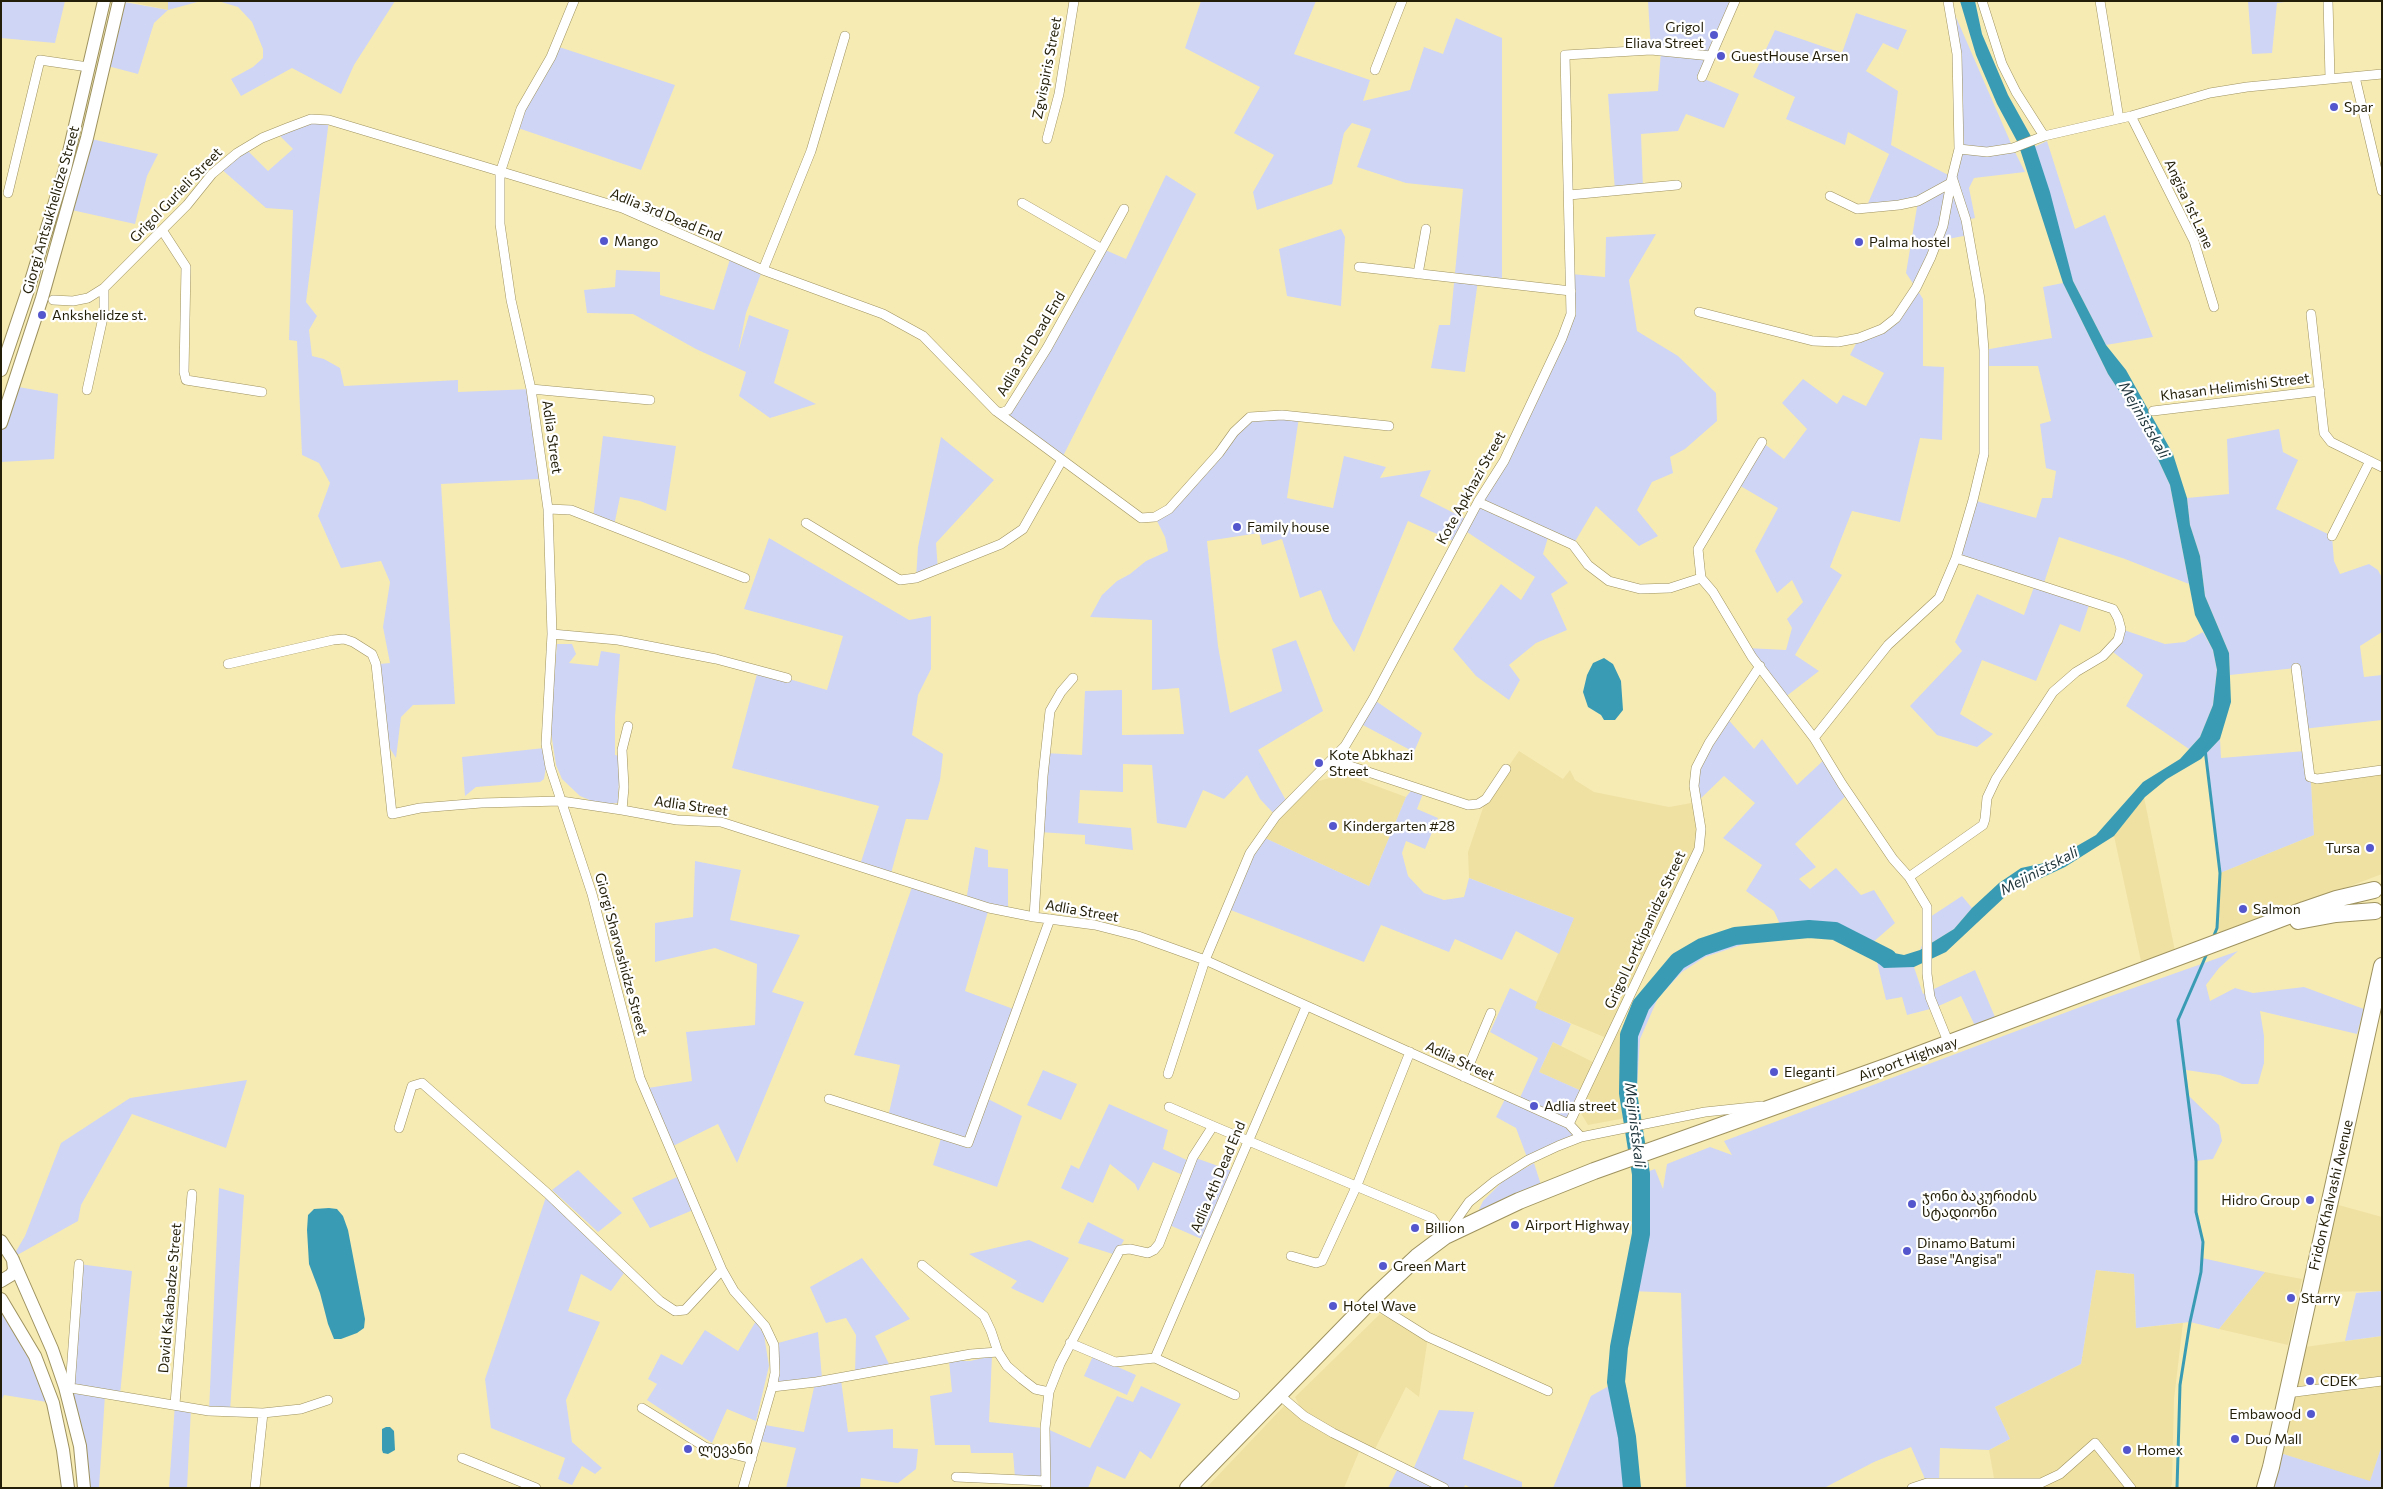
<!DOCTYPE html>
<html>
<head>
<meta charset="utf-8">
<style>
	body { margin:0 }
	#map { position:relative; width:2383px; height:1489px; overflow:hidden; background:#f7ebb4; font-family:Commissioner,sans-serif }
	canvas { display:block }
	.frame { position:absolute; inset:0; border:2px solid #221e08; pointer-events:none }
</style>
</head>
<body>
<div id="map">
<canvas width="2383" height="1489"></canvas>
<div class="frame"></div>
</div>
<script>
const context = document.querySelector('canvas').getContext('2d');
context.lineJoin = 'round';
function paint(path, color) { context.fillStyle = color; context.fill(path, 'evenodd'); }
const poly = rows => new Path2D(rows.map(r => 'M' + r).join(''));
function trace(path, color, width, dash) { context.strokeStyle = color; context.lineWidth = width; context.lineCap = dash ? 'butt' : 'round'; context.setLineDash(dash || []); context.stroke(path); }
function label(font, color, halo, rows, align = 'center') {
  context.font = font + ' Commissioner,"Noto Sans Georgian",sans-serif'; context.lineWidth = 4.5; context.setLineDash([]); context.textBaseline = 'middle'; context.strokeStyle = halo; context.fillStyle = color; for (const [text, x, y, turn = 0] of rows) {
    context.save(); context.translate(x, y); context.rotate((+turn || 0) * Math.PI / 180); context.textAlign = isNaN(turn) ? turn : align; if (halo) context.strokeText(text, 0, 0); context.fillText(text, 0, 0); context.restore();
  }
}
const built = poly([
	[126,1,168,1,168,10],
	[1519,751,1563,779,1570,770,1575,780,1594,792,1669,807,1697,802,1699,849,1609,1039,1534,1008,1574,918,1469,878,1468,852,1486,799],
	[2382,773,2382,874,2222,935,2217,928,2220,873,2314,835,2311,783],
	[1344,774,1406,797,1369,886,1265,838,1281,815,1315,782],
	[2144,797,2175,951,2141,961,2114,836],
	[1616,1028,1629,1035,1628,1093,1631,1117,1588,1125,1579,1110],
	[1553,1042,1597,1064,1584,1092,1539,1072],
	[2335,1204,2382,1217,2382,1291,2316,1292],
	[2096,1270,2134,1274,2136,1328,2183,1323,2174,1399,2172,1484,2170,1488,2005,1488,2004,1484,1995,1484,1989,1450,2010,1439,1995,1407,2081,1364],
	[2265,1272,2302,1279,2288,1345,2219,1329],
	[1380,1314,1428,1337,1419,1397,1406,1387,1373,1453,1361,1447,1344,1488,1206,1488,1285,1405,1304,1415,1295,1397],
	[2382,1336,2382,1445,2370,1482,2280,1453,2305,1347]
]);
const green = poly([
	[1,1,65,1,55,43,1,38],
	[119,1,168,10,168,1,201,1,168,10,154,23,138,74,104,65],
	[218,1,395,1,354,65,341,94,292,68,241,96,231,79,253,67,263,58,263,49,252,22,238,7],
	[1201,1,1316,1,1294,54,1370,80,1363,101,1410,90,1424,47,1443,54,1456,18,1502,38,1502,284,1478,281,1465,372,1431,368,1439,325,1450,325,1463,189,1406,183,1357,167,1371,129,1352,123,1344,133,1332,184,1257,210,1253,192,1274,155,1234,133,1260,87,1185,48],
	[1648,1,1735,1,1702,78,1739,94,1724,128,1686,114,1678,131,1641,134,1643,188,1615,191,1608,94,1658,91,1661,51,1651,50],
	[1949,1,2013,148,2025,172,1974,178,1969,188,1975,218,1966,220,1969,235,1937,241,1916,288,1923,299,1923,366,1944,367,1942,440,1920,438,1900,522,1852,511,1830,567,1842,575,1795,655,1819,671,1784,698,1747,648,1786,650,1792,628,1787,619,1803,602,1792,580,1777,593,1755,551,1778,508,1737,484,1762,442,1784,459,1807,429,1782,403,1803,379,1837,404,1843,395,1866,406,1884,373,1850,355,1859,338,1882,329,1916,288,1906,273,1918,201,1866,208,1889,154,1848,132,1845,145,1786,119,1795,97,1753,77,1775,30,1842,53,1856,13,1907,30,1898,50,1883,43,1866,71,1898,91,1891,145,1952,177,1959,149,1957,54],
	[2248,1,2293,1,2277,3,2272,53,2252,54],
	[556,46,675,85,641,170,515,127],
	[329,120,306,302,317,316,309,330,312,356,324,359,340,368,344,386,458,380,458,392,531,389,539,479,441,484,455,704,413,705,401,717,396,758,389,747,379,664,390,663,383,627,390,582,381,561,341,568,318,516,330,483,319,463,302,455,297,341,289,340,293,210,266,208,220,168,245,148,268,171,293,149,276,132,287,128],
	[87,138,158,154,147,176,135,224,67,209],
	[2047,141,2075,229,2105,215,2153,337,2106,345,2073,281,2065,256,2034,147],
	[1166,175,1196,194,1062,458,1001,412,1009,409,1103,249,1126,259],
	[1341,229,1345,237,1341,306,1287,296,1279,249],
	[1656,234,1629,280,1637,331,1678,356,1716,393,1717,421,1685,449,1670,457,1673,473,1652,482,1637,510,1658,536,1639,546,1596,506,1573,545,1549,534,1543,554,1568,583,1551,594,1567,630,1536,643,1509,665,1520,680,1509,700,1476,676,1453,649,1501,584,1521,600,1535,577,1464,530,1457,543,1408,521,1354,652,1333,621,1321,590,1300,598,1282,539,1262,545,1259,533,1207,541,1218,646,1230,713,1282,691,1272,649,1296,640,1323,711,1258,750,1288,804,1276,816,1260,799,1247,775,1224,799,1203,790,1186,828,1157,823,1152,765,1123,764,1123,792,1080,790,1078,823,1131,828,1133,850,1085,844,1085,835,1039,832,1045,753,1082,755,1085,691,1122,690,1122,735,1184,734,1179,688,1152,690,1152,620,1090,617,1102,595,1117,581,1130,574,1146,561,1168,551,1165,537,1155,517,1169,509,1250,417,1299,417,1287,498,1333,508,1344,456,1386,467,1380,478,1431,470,1420,496,1468,520,1504,461,1571,314,1571,274,1605,277,1606,237],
	[731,256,762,271,746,313,738,352,749,315,789,330,774,383,816,404,770,418,739,396,746,372,696,349,633,314,587,313,584,290,615,287,616,270,660,272,660,295,714,310],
	[2063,283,2108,374,2143,427,2170,485,2189,584,2125,559,2059,537,2043,586,2090,602,2080,632,2060,624,2036,681,1982,660,1960,714,1993,734,1977,747,1937,735,1910,706,1962,651,1955,642,1977,594,2024,615,2035,584,1956,558,1973,500,2036,518,2042,498,2052,498,2056,471,2046,468,2040,424,2051,421,2038,366,1985,366,1984,350,2052,338,2043,287],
	[13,386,58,394,54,459,1,462,1,423],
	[2279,429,2283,452,2298,460,2276,509,2332,536,2334,561,2340,574,2369,564,2378,570,2382,578,2382,632,2360,646,2364,677,2382,675,2382,720,2303,729,2296,668,2230,675,2229,653,2205,596,2200,556,2190,525,2187,498,2229,494,2227,439],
	[603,436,676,446,666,511,640,501,620,497,614,526,593,518],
	[941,437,994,480,936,543,938,570,916,578,918,547],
	[769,538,909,620,931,616,931,669,918,695,912,735,943,754,940,780,928,820,906,819,890,877,859,868,879,806,732,768,758,670,827,690,843,636,744,609],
	[2121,629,2165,644,2185,642,2203,632,2213,650,2217,670,2213,705,2200,737,2189,749,2126,706,2143,675,2109,649],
	[557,644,572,644,576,654,569,663,598,666,601,651,620,654,615,717,615,755,620,756,618,803,609,804,592,801,580,796,562,779,556,765,550,726],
	[1373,699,1422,733,1414,752,1359,723],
	[1726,717,1754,749,1762,739,1797,785,1826,758,1849,793,1795,844,1816,867,1799,879,1810,889,1836,868,1861,895,1874,890,1895,923,1863,951,1835,931,1809,929,1783,931,1705,957,1682,972,1658,998,1640,1039,1636,1101,1631,1117,1628,1093,1629,1035,1641,1005,1656,985,1678,961,1702,947,1735,936,1783,931,1774,911,1746,891,1762,865,1723,838,1755,803,1724,776,1697,802,1696,768],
	[2220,739,2221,758,2305,751,2311,783,2314,835,2220,873,2206,753],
	[544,748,547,761,544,779,540,782,476,787,465,796,462,757],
	[1414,787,1424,791,1417,809,1438,818,1425,849,1406,841,1402,853,1408,876,1424,893,1444,900,1464,897,1469,878,1574,918,1559,954,1516,931,1502,960,1455,939,1449,952,1381,925,1364,962,1228,909,1248,865,1265,838,1369,886,1406,797],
	[975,847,988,850,988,867,1008,869,1008,912,989,908,965,991,1016,1010,984,1097,1022,1116,997,1187,933,1165,942,1135,888,1117,900,1065,854,1055,913,884,966,901],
	[695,861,741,870,730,920,800,935,772,992,804,1002,737,1163,718,1124,673,1146,648,1088,692,1081,686,1032,755,1025,757,964,715,948,655,962,655,923,693,917],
	[1962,896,1972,908,1954,929,1920,950,1927,933,1927,919],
	[2238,951,2219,968,2206,985,2210,1001,2235,988,2253,993,2304,987,2364,1009,2357,1034,2260,1011,2264,1036,2264,1063,2258,1084,2242,1084,2220,1075,2186,1070,2189,1096,2219,1125,2222,1141,2213,1159,2196,1161,2196,1212,2203,1242,2202,1258,2265,1272,2219,1329,2190,1322,2136,1328,2134,1274,2096,1270,2081,1364,1995,1407,2010,1439,1989,1450,1940,1448,1939,1483,1952,1483,1952,1488,1929,1488,1911,1447,1874,1462,1824,1488,1686,1488,1681,1293,1630,1291,1641,1234,1641,1174,1655,1169,1663,1189,1667,1164,1710,1147,1732,1155,1724,1141,2091,1003],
	[1877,962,1884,967,1914,967,1923,994,1975,970,1995,1017,1975,1026,1961,996,1934,1008,1907,1015,1902,997,1886,1000],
	[1510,988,1537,1002,1535,1008,1571,1024,1561,1046,1553,1042,1539,1072,1584,1092,1569,1124,1581,1137,1528,1160,1516,1128,1496,1117,1506,1097,1518,1102,1538,1058,1490,1032],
	[1043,1070,1077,1084,1061,1120,1027,1105],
	[247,1080,226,1148,132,1114,81,1205,78,1221,12,1258,25,1236,61,1143,130,1098],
	[1109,1104,1168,1130,1163,1149,1191,1162,1193,1157,1235,1172,1206,1241,1167,1224,1185,1176,1153,1162,1138,1191,1135,1184,1110,1164,1093,1203,1061,1188,1071,1165,1079,1169],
	[1534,1163,1541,1185,1476,1216,1483,1201,1504,1180],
	[578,1170,622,1213,598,1232,552,1190],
	[677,1177,693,1210,650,1228,632,1198],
	[219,1188,244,1195,230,1412,209,1411],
	[546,1197,624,1273,611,1291,581,1274,568,1311,600,1322,566,1400,572,1442,602,1468,595,1474,582,1466,572,1485,558,1479,565,1458,491,1428,485,1379],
	[1088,1222,1124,1240,1116,1255,1078,1243],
	[1029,1240,1069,1258,1043,1303,1011,1288,1017,1281,969,1254],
	[862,1258,910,1319,875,1336,890,1366,855,1372,856,1335,846,1318,826,1323,810,1287],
	[79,1264,132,1271,120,1395,70,1388],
	[2382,1291,2382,1336,2345,1341,2356,1293],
	[1,1299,53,1403,4,1395,1,1401],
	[756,1321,764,1335,769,1366,756,1421,727,1409,712,1443,647,1400,657,1384,648,1379,661,1354,682,1365,705,1330,738,1351],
	[818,1332,822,1378,781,1384,776,1380,778,1343],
	[992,1356,989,1422,1042,1428,1041,1478,1015,1478,1013,1453,971,1453,970,1445,935,1445,930,1396,952,1392,949,1361,970,1361],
	[1093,1356,1136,1375,1127,1395,1084,1376],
	[841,1380,848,1432,893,1429,893,1448,918,1449,916,1469,898,1483,861,1478,860,1488,786,1488,796,1448,760,1441,765,1425,804,1432,815,1383],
	[1616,1382,1627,1437,1632,1488,1553,1488,1591,1396],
	[1141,1386,1181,1404,1151,1459,1140,1451,1125,1479,1097,1466,1088,1488,1046,1488,1045,1428,1090,1448,1117,1396,1133,1402],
	[70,1390,105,1395,99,1488,89,1488],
	[175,1404,191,1409,187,1488,169,1488],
	[1439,1410,1474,1412,1463,1459,1522,1482,1522,1488,1471,1488,1465,1485,1464,1488,1444,1488,1433,1482,1430,1488,1388,1488,1399,1466,1412,1472],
	[2382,1445,2382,1488,2268,1488,2280,1453,2370,1481]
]);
const water = poly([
	[1960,1,1975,1,1982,34,2008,95,2033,140,2050,192,2073,281,2106,345,2126,370,2173,454,2187,498,2190,525,2200,556,2205,596,2229,653,2231,702,2220,739,2201,759,2167,779,2145,797,2114,836,2065,867,2009,893,1946,952,1914,967,1884,968,1863,951,1871,944,1884,951,1904,955,1920,950,1954,929,1972,908,1999,883,2021,868,2049,862,2096,835,2143,782,2180,759,2200,737,2213,705,2217,670,2213,650,2195,615,2170,485,2143,427,2108,374,2063,283,2018,143,1997,104,1976,55],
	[1604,658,1613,664,1621,681,1623,710,1615,720,1604,720,1601,715,1588,707,1583,692,1587,675,1593,663],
	[329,1208,337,1209,343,1216,348,1230,365,1319,364,1328,357,1333,341,1339,334,1339,328,1324,320,1293,309,1264,307,1230,308,1215,314,1209],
	[386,1427,390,1427,394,1431,395,1450,388,1454,383,1453,382,1450,382,1429]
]);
const stream = poly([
	[2205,749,2220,873,2217,928,2213,938],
	[2177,1488,2180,1385,2190,1322,2201,1272,2203,1242,2196,1212,2196,1161,2178,1020,2208,951]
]);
const river = poly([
	[1632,1488,1627,1437,1616,1382,1619,1347,1641,1234,1641,1174,1628,1093,1629,1035,1641,1005,1678,961,1702,947,1735,936,1809,929,1835,931,1888,958]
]);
const street = poly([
	[574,1,551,57,521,109,500,173,500,224,511,300,531,389,548,509,552,634,546,744,550,767,592,894,640,1078,722,1270,734,1291,765,1326,774,1345,775,1373,772,1387,743,1488],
	[1982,1,2002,64,2016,92,2044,136],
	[2100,1,2119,119],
	[2328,1,2330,78],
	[1375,70,1402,1],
	[1702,77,1711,56],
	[2355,77,2382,191],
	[2131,116,2194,241,2214,307],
	[1047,139,1059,94,1074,1],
	[1959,149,1987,152,2013,148,2044,136,2131,116,2210,93,2247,87,2382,74],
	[8,193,40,60,88,67],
	[1569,195,1677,185],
	[1830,196,1857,209,1899,205,1918,201,1949,184],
	[162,230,186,267,184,372,186,380,262,392],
	[1102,249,1124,209],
	[1359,267,1571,291],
	[763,270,811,151,845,36],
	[1418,274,1426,229],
	[53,300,73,301,88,298,104,288,187,205,212,174,237,153,262,138,287,128,311,119,329,120,622,208,763,270,883,314,923,336,996,411,1001,413,1008,410,1047,348,1102,249,1022,203],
	[1699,312,1813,341,1838,342,1859,338,1882,329,1896,318,1916,288,1931,257,1943,226,1952,177],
	[2311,314,2324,433,2331,442,2382,467],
	[531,389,650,400],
	[87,390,104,313,104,288],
	[996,411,1141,518,1155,517,1169,509,1219,453,1234,432,1250,417,1282,415,1389,426],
	[2153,411,2320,391],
	[1478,502,1573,545,1588,565,1609,581,1640,589,1670,588,1701,578,1713,592,1752,657,1814,738,1842,784,1893,859,1909,877,1927,907,1927,974,1930,997,1949,1044],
	[548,509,571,510,745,578],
	[806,523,900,580,916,578,1001,544,1023,529,1062,460],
	[2332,536,2370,461],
	[1701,578,1698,549,1762,442],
	[552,634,618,640,716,659,787,678],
	[228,664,333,640,344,639,353,642,372,654,376,664,392,814,420,808,481,803,561,801,622,810,677,820,721,822,989,908,1034,917,1095,925,1138,936,1205,960,1569,1124,1581,1137],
	[2296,668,2310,777,2317,779,2382,770],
	[1814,738,1888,645,1939,598,1956,558,1973,500,1984,454,1984,350,1980,299,1966,220,1952,177,1959,149,1957,54,1948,1],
	[1332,760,1468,805,1478,804,1486,799,1506,769],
	[622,810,624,787,622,750,628,726],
	[1909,877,1983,825,1985,819,1987,798,1996,779,2053,692,2076,672,2103,656,2118,640,2121,629,2118,618,2113,609,1956,558],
	[1034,917,1043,776,1050,711,1061,692,1073,678],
	[1168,1074,1205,960,1250,853,1276,816,1345,746,1373,699,1478,502,1504,461,1562,338,1571,314,1565,55,1651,50,1711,56,1735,1],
	[1464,1077,1491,1013],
	[829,1099,968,1143,1050,919],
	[1169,1107,1213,1126],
	[1569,1124,1699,849,1701,829,1694,786,1696,768,1709,743,1760,666],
	[399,1128,412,1086,422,1083,547,1193,660,1301,675,1311,685,1310,722,1270],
	[1291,1256,1316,1263,1322,1261,1357,1185,1410,1052],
	[922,1265,984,1316,991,1331,998,1352],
	[1377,1305,1428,1337,1548,1391],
	[1070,1343,1115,1362,1155,1358,1235,1395],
	[1155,1358,1306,1007],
	[65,1387,209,1411,263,1413,301,1409,328,1400],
	[772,1387,816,1382,971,1354,998,1352,1007,1366,1022,1379,1035,1389,1049,1392],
	[70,1388,79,1264],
	[2287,1393,2382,1381],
	[1284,1399,1304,1416,1333,1433,1444,1488],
	[175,1404,192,1194],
	[642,1408,705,1447,752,1459],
	[462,1458,536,1488],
	[956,1477,1046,1481],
	[255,1488,263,1413],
	[1046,1488,1045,1428,1049,1392,1060,1364,1120,1250,1130,1249,1148,1253,1154,1250,1159,1244,1193,1157,1213,1126,1432,1218,1445,1236,1469,1202,1495,1181,1528,1160,1558,1146,1581,1137,1645,1124,1705,1112,1762,1106],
	[1912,1488,1927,1483,2041,1483,2060,1474,2095,1443,2131,1488]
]);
const secondary = poly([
	[1,370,30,284,65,169,104,1],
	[1,423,42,298,87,138,119,1],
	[1,1241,12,1258,52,1349,65,1387,80,1446,84,1488],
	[1,1281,11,1275,14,1270,13,1260],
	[1,1299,35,1356,53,1403,63,1450,68,1488]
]);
const highway = poly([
	[2298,921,2336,914,2375,911],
	[1188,1488,1371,1300,1417,1257,1445,1236,1519,1201,1594,1171,1888,1066,2304,910,2336,899,2374,890],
	[2265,1488,2271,1467,2382,966]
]);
const markers = [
	[1714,35,5,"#5456cd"],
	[1721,56,5,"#5456cd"],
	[2334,107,5,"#5456cd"],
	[604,241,5,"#5456cd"],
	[1859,242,5,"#5456cd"],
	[42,315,5,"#5456cd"],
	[1237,527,5,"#5456cd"],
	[1319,763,5,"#5456cd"],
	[1333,826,5,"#5456cd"],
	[2370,848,5,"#5456cd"],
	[2243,909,5,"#5456cd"],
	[1774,1072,5,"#5456cd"],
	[1534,1106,5,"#5456cd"],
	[2310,1200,5,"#5456cd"],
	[1912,1204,5,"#5456cd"],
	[1515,1225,5,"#5456cd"],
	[1415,1228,5,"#5456cd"],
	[1907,1251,5,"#5456cd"],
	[1383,1266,5,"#5456cd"],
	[2291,1298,5,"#5456cd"],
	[1333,1306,5,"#5456cd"],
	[2310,1381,5,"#5456cd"],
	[2311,1414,5,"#5456cd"],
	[2235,1439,5,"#5456cd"],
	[688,1449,5,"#5456cd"],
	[2127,1450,5,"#5456cd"]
];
const poiNames = [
	["Grigol",1704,27,"right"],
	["Eliava Street",1704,43,"right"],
	["GuestHouse Arsen",1731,56],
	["Spar",2344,107],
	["Mango",614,241],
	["Palma hostel",1869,242],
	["Ankshelidze st.",52,315],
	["Family house",1247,527],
	["Kote Abkhazi",1329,755],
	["Street",1329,771],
	["Kindergarten #28",1343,826],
	["Tursa",2360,848,"right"],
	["Salmon",2253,909],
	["Eleganti",1784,1072],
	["Adlia street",1544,1106],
	["ჯონი ბაკურიძის",1922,1196],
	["სტადიონი",1922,1212],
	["Hidro Group",2300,1200,"right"],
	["Airport Highway",1525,1225],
	["Billion",1425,1228],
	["Dinamo Batumi",1917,1243],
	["Base \"Angisa\"",1917,1259],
	["Green Mart",1393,1266],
	["Starry",2301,1298],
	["Hotel Wave",1343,1306],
	["CDEK",2320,1381],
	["Embawood",2301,1414,"right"],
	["Duo Mall",2245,1439],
	["ლევანი",698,1449],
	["Homex",2137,1450]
];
const streetNames = [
	["Zgvispiris Street",1047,68,-79],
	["Grigol Gurieli Street",176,195,-46],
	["Angisa 1st Lane",2189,204,65],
	["Giorgi Antsukhelidze Street",51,210,-74],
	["Adlia 3rd Dead End",666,215,22],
	["Adlia 3rd Dead End",1031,344,-59],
	["Khasan Helimishi Street",2235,387,-7],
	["Adlia Street",552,437,82],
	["Kote Apkhazi Street",1471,488,-61],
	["Adlia Street",691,806,8],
	["Adlia Street",1082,911,10],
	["Grigol Lortkipanidze Street",1645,930,-65],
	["Giorgi Sharvashidze Street",621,954,75],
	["Airport Highway",1908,1059,-20],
	["Adlia Street",1460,1061,25],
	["Adlia 4th Dead End",1218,1177,-67],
	["Fridon Khalvashi Avenue",2331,1195,-77],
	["David Kakabadze Street",170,1298,-85]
];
const waterNames = [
	["Mejinistskali",2144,420,60],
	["Mejinistskali",2039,871,-28],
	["Mejinistskali",1635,1125,83]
];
paint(built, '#efe1a2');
paint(green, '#cfd5f4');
paint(water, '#3a9cb4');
trace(stream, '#3a9cb4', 3);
trace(river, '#3a9cb4', 18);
trace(street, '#9e925f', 10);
trace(secondary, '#9e925f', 14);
trace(highway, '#9e925f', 18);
trace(street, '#fff', 9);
trace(secondary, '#fff', 12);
trace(highway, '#fff', 16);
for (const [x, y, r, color] of markers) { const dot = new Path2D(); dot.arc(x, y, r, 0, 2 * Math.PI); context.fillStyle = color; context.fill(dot); trace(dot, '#fff', 2); }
label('14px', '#221e08', '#fff', poiNames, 'left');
label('14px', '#221e08', '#fff', streetNames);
label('italic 15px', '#1f353b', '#fff', waterNames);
</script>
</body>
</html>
